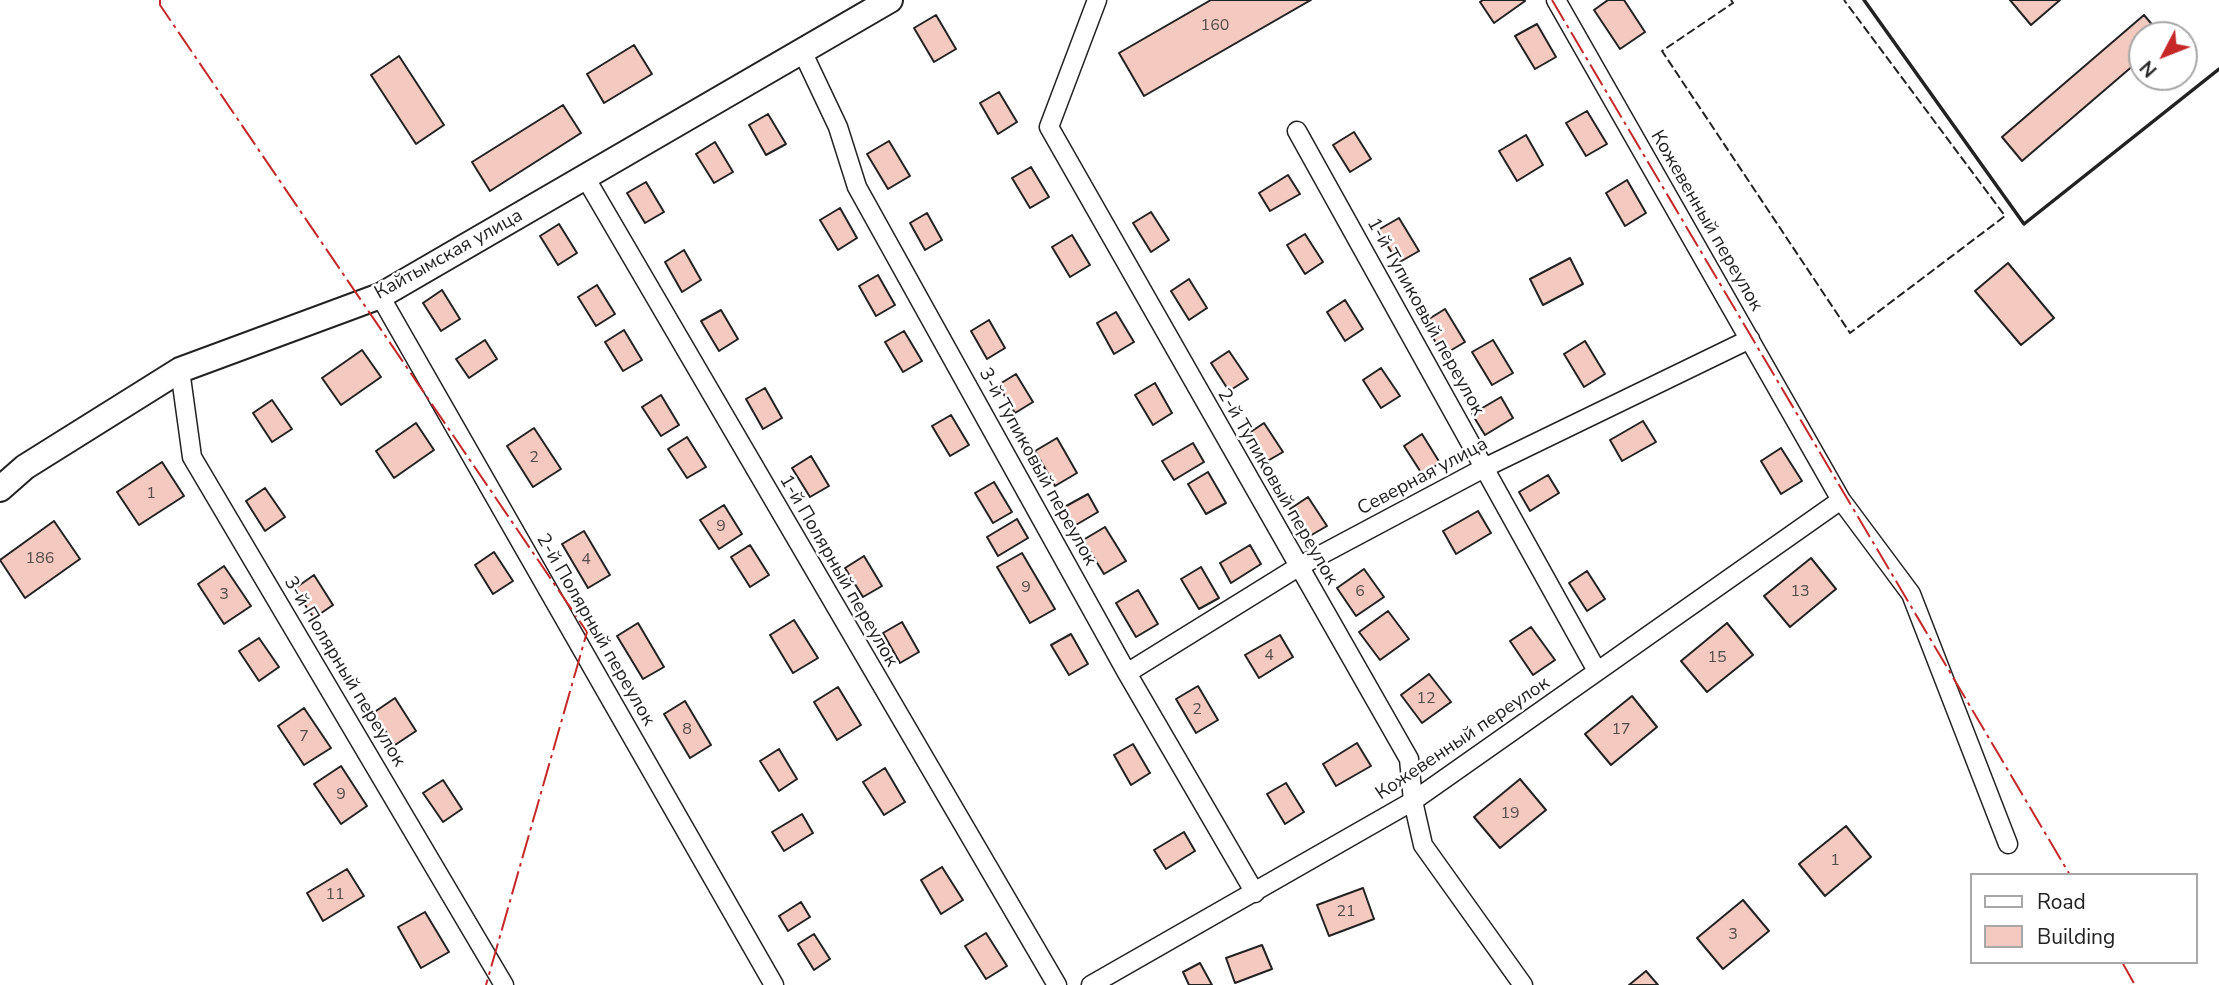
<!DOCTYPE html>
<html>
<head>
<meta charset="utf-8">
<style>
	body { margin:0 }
	#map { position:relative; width:2219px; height:985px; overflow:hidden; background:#fff; font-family:"Nunito Sans",sans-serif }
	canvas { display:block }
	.legend { position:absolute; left:1970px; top:873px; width:228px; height:91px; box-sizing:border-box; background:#fff; border:2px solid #a7a7a7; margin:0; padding:9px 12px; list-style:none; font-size:21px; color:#222 }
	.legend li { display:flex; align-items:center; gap:14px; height:35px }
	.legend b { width:35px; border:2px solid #a7a7a7 }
	.north { position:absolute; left:2128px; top:21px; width:70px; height:70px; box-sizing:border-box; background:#fff; border:2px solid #a7a7a7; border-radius:50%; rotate:228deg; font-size:19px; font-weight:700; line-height:28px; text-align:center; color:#222 }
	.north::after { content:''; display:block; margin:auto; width:24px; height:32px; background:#c62828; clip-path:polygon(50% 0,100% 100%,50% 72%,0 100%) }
</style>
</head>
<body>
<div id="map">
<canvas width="2219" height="985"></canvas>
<ul class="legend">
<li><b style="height:9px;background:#fff"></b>Road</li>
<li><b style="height:19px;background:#f3c9c0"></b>Building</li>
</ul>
<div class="north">N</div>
</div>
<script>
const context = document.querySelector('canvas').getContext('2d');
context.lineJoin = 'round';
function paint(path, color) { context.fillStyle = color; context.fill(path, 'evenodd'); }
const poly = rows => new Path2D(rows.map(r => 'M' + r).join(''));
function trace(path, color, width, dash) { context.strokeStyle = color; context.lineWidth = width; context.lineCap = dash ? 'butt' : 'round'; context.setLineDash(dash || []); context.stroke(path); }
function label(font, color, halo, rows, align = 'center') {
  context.font = font + ' "Nunito Sans",sans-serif'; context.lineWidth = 5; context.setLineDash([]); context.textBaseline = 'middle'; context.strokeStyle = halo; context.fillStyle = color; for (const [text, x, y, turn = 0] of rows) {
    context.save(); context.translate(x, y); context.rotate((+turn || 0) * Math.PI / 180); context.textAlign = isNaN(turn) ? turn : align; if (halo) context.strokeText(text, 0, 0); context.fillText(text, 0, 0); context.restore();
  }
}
const building = poly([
	[1211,0,1311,0,1144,96,1119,53,1211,0],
	[1483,0,1524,0,1525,1,1494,23,1480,2,1483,0],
	[1608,0,1624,0,1645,32,1620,49,1594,10,1608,0],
	[2010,0,2060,0,2031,25,2010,0],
	[936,15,956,49,934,62,914,28,936,15],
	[2144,15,2161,35,2142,35,2142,58,2022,161,2002,137,2144,15],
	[1537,24,1556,57,1535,69,1515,36,1537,24],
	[634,45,652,74,604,103,587,74,634,45],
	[399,56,444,125,416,144,371,75,399,56],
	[999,92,1017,122,998,134,980,103,999,92],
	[563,105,581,133,490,191,472,162,563,105],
	[1587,111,1607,144,1586,156,1566,123,1587,111],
	[768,114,786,144,766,155,749,125,768,114],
	[1354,132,1371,159,1350,172,1333,145,1354,132],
	[1526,135,1543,165,1517,181,1499,151,1526,135],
	[889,141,910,176,888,189,867,154,889,141],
	[715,142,733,172,714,183,696,154,715,142],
	[1031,167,1049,197,1030,208,1012,178,1031,167],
	[1288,175,1300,194,1270,211,1259,193,1288,175],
	[1627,180,1646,213,1625,226,1606,193,1627,180],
	[646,182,664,212,645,223,627,193,646,182],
	[840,208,857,238,838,250,820,220,840,208],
	[1151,212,1169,240,1151,252,1133,223,1151,212],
	[927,213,942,240,925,250,910,223,927,213],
	[1399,218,1419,251,1398,263,1378,230,1399,218],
	[559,224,577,253,558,265,540,236,559,224],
	[1305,234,1323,262,1305,274,1287,245,1305,234],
	[1072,235,1090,265,1070,277,1052,247,1072,235],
	[684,250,701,280,682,292,665,262,684,250],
	[1570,258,1583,284,1543,305,1530,279,1570,258],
	[2008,263,2054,318,2021,345,1975,291,2008,263],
	[878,275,895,305,876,316,859,286,878,275],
	[1189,279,1207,308,1189,320,1171,291,1189,279],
	[597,285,615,314,596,326,578,297,597,285],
	[442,290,460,319,441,331,423,303,442,290],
	[1345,300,1363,329,1345,341,1327,312,1345,300],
	[1445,309,1465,342,1443,355,1424,322,1445,309],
	[721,310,738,339,719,351,701,321,721,310],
	[1116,312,1134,342,1114,354,1097,323,1116,312],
	[989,320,1005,348,987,359,971,331,989,320],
	[624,330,642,360,623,371,605,342,624,330],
	[904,331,922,361,903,372,885,342,904,331],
	[485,340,497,359,469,378,456,359,485,340],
	[1493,340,1513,373,1492,385,1472,352,1493,340],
	[1585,341,1605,374,1584,387,1564,354,1585,341],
	[362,350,381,377,341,405,322,378,362,350],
	[1229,351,1248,379,1229,391,1211,363,1229,351],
	[1381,368,1400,396,1381,408,1363,380,1381,368],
	[1016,374,1033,402,1015,413,998,385,1016,374],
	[1155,383,1172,413,1153,425,1135,395,1155,383],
	[765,388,782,418,763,429,746,399,765,388],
	[661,395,679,425,661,436,642,407,661,395],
	[1501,397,1513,418,1485,435,1472,414,1501,397],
	[272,400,292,429,272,442,253,413,272,400],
	[951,415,969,445,950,456,932,426,951,415],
	[1643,421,1656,442,1622,461,1610,440,1643,421],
	[416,423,434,450,394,478,376,451,416,423],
	[1264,423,1283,452,1264,463,1246,435,1264,423],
	[534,428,561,469,533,487,507,446,534,428],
	[1422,434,1440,463,1422,474,1404,446,1422,434],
	[687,437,706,467,687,478,668,449,687,437],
	[1057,438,1077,473,1055,486,1035,451,1057,438],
	[1193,443,1204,462,1174,480,1162,461,1193,443],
	[1781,448,1802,481,1781,494,1761,461,1781,448],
	[811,456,829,486,810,497,792,468,811,456],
	[162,462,184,496,139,525,117,492,162,462],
	[1208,472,1226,503,1206,514,1188,484,1208,472],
	[1548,475,1559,493,1530,511,1519,492,1548,475],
	[994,482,1012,512,993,523,975,493,994,482],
	[265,488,285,517,265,531,246,501,265,488],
	[1088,494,1098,512,1069,529,1059,510,1088,494],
	[1308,497,1327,526,1308,537,1290,509,1308,497],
	[724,505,742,534,719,549,700,520,724,505],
	[1478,511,1491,533,1456,554,1443,531,1478,511],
	[1017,519,1028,538,998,556,987,537,1017,519],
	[54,521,80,559,25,598,0,560,54,521],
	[1105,527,1126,561,1104,574,1083,540,1105,527],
	[584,531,610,575,588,588,562,544,584,531],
	[750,545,769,575,750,587,731,557,750,545],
	[1250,545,1261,564,1231,583,1220,563,1250,545],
	[494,552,513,581,493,594,475,565,494,552],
	[1022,553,1055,609,1030,623,997,567,1022,553],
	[864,556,882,586,863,597,845,568,864,556],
	[1811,558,1836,589,1790,627,1764,596,1811,558],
	[224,566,251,606,224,624,198,584,224,566],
	[1201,567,1219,598,1199,609,1181,579,1201,567],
	[1364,569,1384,597,1356,616,1337,588,1364,569],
	[1587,571,1605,599,1587,611,1569,583,1587,571],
	[314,575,333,605,314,618,294,589,314,575],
	[1138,590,1158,624,1136,637,1116,603,1138,590],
	[1388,611,1409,639,1380,660,1359,632,1388,611],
	[794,620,818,658,793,673,770,635,794,620],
	[902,622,919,652,900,663,883,633,902,622],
	[638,623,664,667,643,679,617,636,638,623],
	[1727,623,1753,655,1707,692,1681,661,1727,623],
	[1531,627,1555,660,1533,675,1510,641,1531,627],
	[1071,634,1088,664,1069,675,1051,645,1071,634],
	[1280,635,1293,657,1259,678,1245,655,1280,635],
	[259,638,279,667,259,681,239,651,259,638],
	[1429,674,1451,702,1422,723,1401,695,1429,674],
	[1198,686,1218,720,1196,733,1176,699,1198,686],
	[838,687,861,725,837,740,814,702,838,687],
	[1632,696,1657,727,1611,765,1585,734,1632,696],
	[395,698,416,731,395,745,373,713,395,698],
	[685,701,711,745,690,758,664,714,685,701],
	[304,708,331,748,304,765,278,726,304,708],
	[1357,743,1371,766,1336,786,1323,764,1357,743],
	[1133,744,1150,773,1131,785,1114,755,1133,744],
	[779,749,797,779,779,791,760,761,779,749],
	[341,766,367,806,341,824,314,784,341,766],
	[885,768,905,802,884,815,863,782,885,768],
	[1520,779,1546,810,1500,848,1474,817,1520,779],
	[443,780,462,809,443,822,423,793,443,780],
	[1286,783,1304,812,1285,824,1267,794,1286,783],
	[802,814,813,833,784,851,772,832,802,814],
	[1846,826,1871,857,1825,896,1799,864,1846,826],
	[1184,832,1195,851,1166,869,1154,850,1184,832],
	[942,867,963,900,941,914,921,880,942,867],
	[347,869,364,896,323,921,307,893,347,869],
	[1363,888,1374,919,1329,936,1317,905,1363,888],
	[1743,900,1769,931,1723,969,1697,938,1743,900],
	[801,902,810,917,788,931,779,916,801,902],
	[425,912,449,952,421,968,398,927,425,912],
	[986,933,1007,966,986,979,965,946,986,933],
	[814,934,830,959,814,970,798,944,814,934],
	[1262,945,1272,969,1235,983,1226,958,1262,945],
	[1200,963,1212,985,1189,985,1183,972,1200,963],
	[1646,971,1658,985,1629,985,1646,971]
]);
const street = poly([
	[1097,0,1049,127,1409,759,1413,801,1423,845,1523,985],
	[1556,0,1841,500,1911,594,2008,844],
	[802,51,838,127,857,187,1127,673,1255,893],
	[1297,131,1597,671],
	[585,177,1057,985],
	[380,296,774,985],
	[180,370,192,457,504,985],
	[1127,673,1298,567,1484,468,1750,339],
	[1091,985,1413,801,1841,500]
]);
const secondary = poly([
	[0,489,25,467,180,370,380,296,890,0]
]);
const fence = poly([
	[1731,0,1733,3,1662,51,1850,333,2005,216,1844,0]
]);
const wall = poly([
	[1864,0,2024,224,2219,69]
]);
const power = poly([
	[160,0,160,5,587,632,486,985],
	[1552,0,2070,875],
	[2122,962,2135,985]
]);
const numberNames = [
	["160",1215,26],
	["2",534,458],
	["1",151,494],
	["9",721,527],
	["186",40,559],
	["4",586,560],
	["9",1026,588],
	["6",1360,592],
	["13",1800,592],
	["3",224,595],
	["4",1269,656],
	["15",1717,658],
	["12",1426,699],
	["2",1197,710],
	["8",687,730],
	["17",1621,730],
	["7",304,737],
	["9",341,795],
	["19",1510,814],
	["1",1835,861],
	["11",335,895],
	["21",1346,912],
	["3",1733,935]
];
const streetNames = [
	["Кожевенный переулок",1706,221,60],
	["Кайтымская улица",449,255,-29],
	["1-й Тупиковый переулок",1425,317,61],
	["3-й Тупиковый переулок",1037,467,61],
	["Северная улица",1423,477,-28],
	["2-й Тупиковый переулок",1277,487,60],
	["1-й Полярный переулок",838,571,60],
	["2-й Полярный переулок",595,630,60],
	["3-й Полярный переулок",344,672,59],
	["Кожевенный переулок",1463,739,-34]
];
paint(building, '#f3c9c0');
trace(building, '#222', 2);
trace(street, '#222', 21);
trace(secondary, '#222', 28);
trace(street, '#fff', 18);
trace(secondary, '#fff', 24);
trace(fence, '#222', 2, [9, 3.5]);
trace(wall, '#222', 3.5);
trace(power, '#c62828', 2, [24, 5, 3.5, 5]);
label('16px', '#564c4a', null, numberNames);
label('19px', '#222', '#fff', streetNames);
</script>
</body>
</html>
